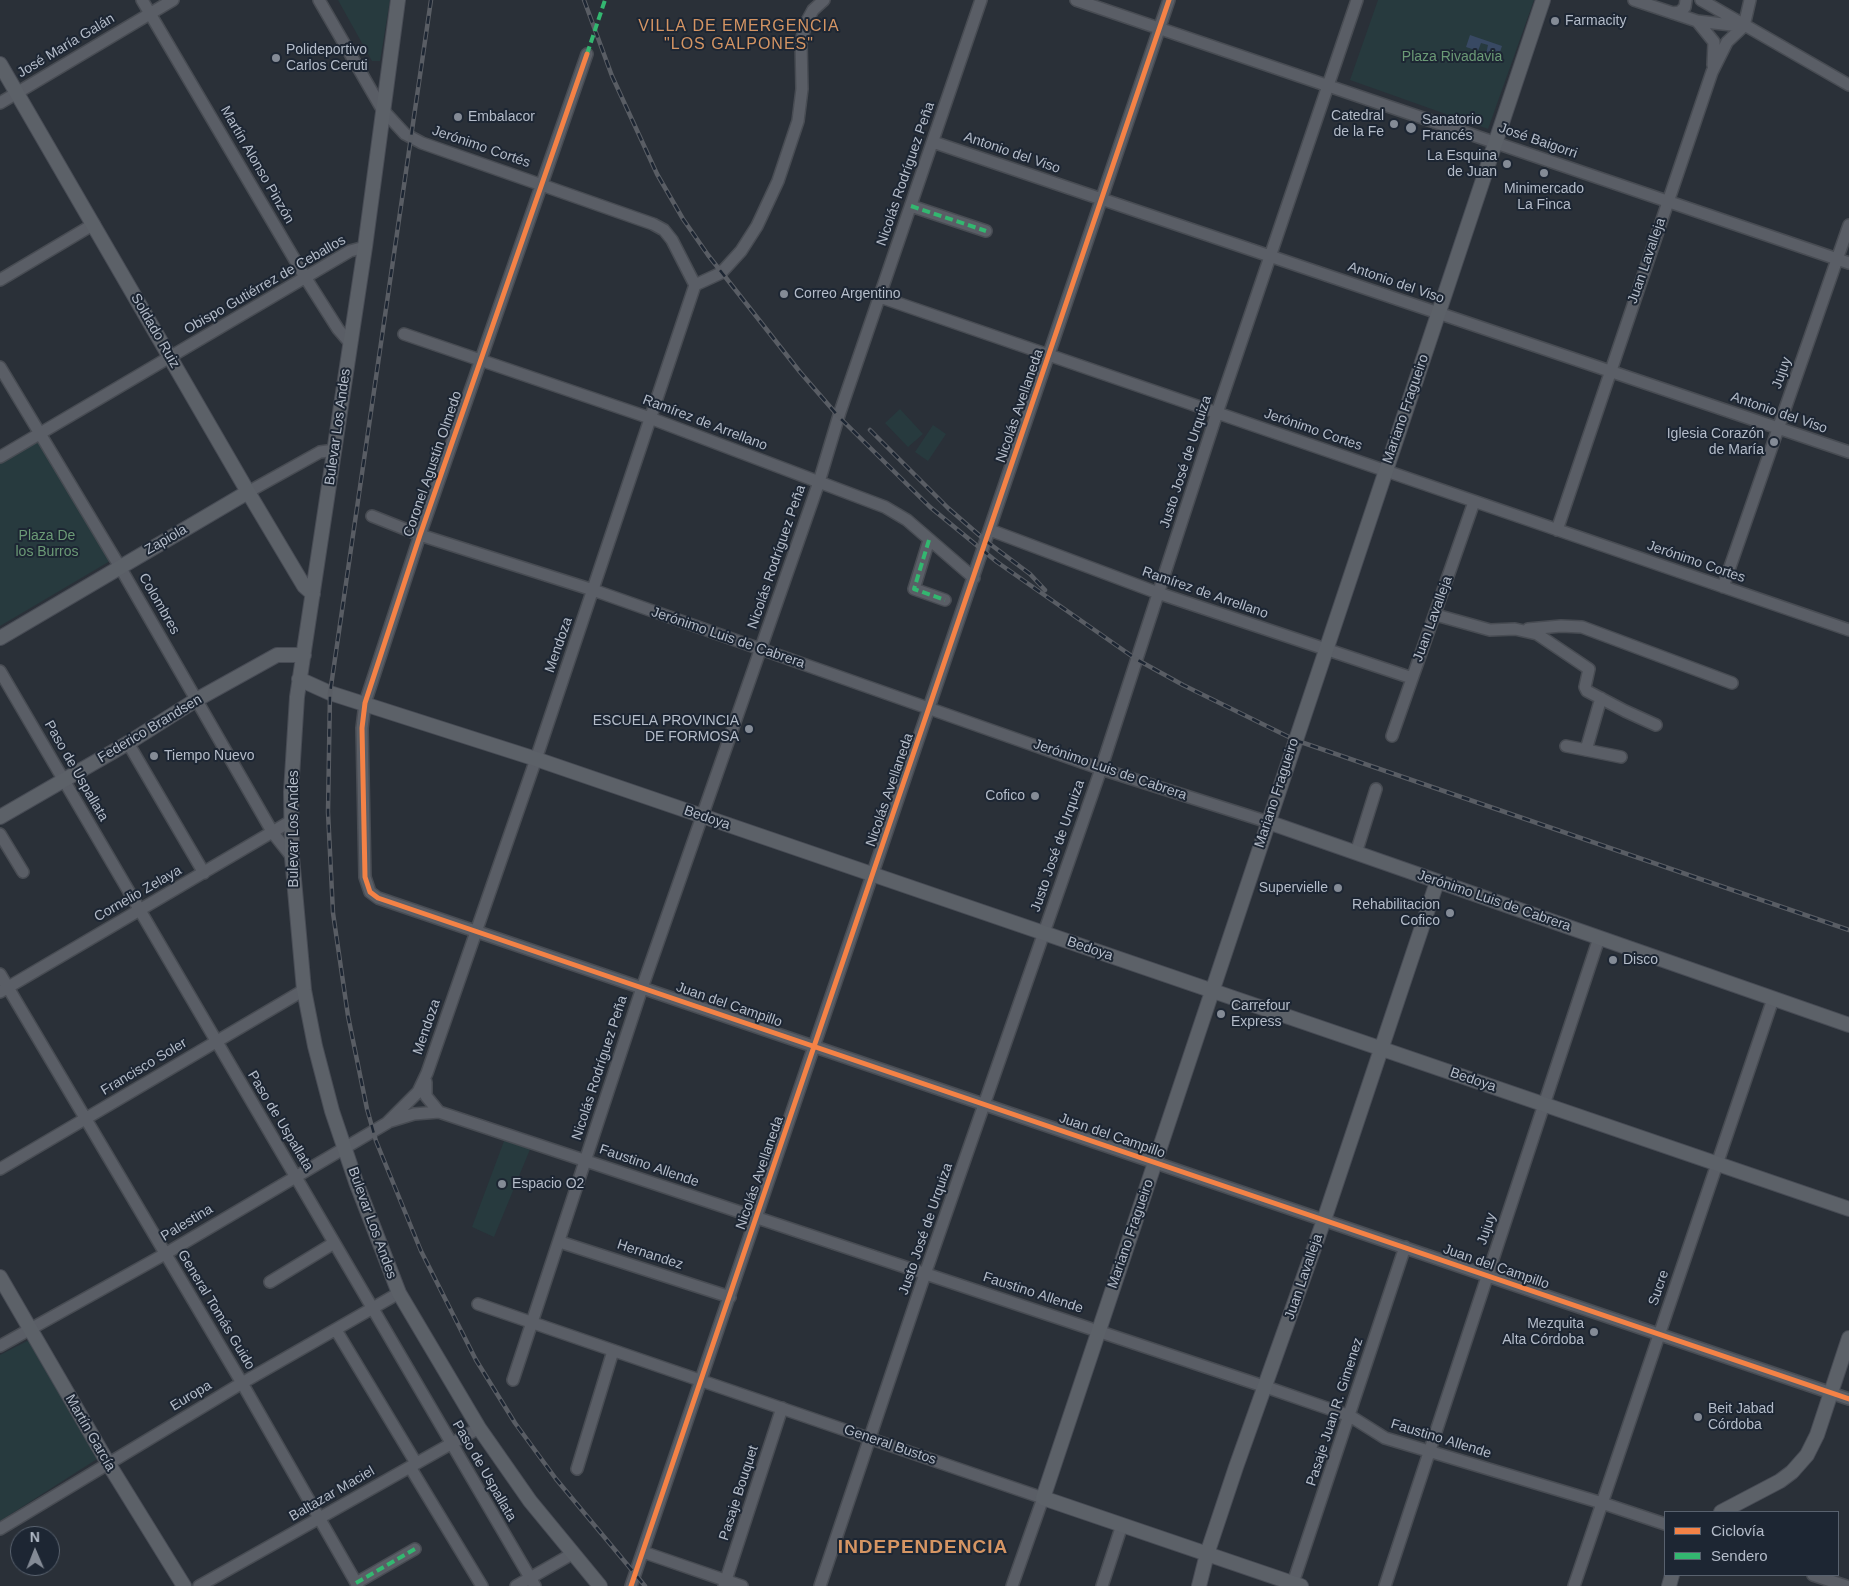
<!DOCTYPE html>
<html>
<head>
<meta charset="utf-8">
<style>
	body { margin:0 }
	#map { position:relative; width:1849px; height:1586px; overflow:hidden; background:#2a3038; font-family:Arial,sans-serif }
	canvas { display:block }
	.legend { position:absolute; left:1664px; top:1511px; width:175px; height:65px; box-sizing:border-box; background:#1d2633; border:1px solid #59626f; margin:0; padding:6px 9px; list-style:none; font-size:15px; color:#b4bcc9 }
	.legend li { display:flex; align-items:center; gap:10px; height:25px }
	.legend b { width:25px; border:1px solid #59626f }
	.north { position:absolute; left:10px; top:1526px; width:50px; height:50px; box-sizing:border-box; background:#1d2633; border:1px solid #59626f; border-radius:50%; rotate:359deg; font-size:14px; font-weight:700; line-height:20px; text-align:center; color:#b4bcc9 }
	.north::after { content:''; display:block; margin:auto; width:18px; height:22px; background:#848b96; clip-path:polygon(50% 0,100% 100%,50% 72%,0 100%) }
</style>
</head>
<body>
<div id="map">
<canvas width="1849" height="1586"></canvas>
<ul class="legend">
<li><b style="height:6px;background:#f48246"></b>Ciclovía</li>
<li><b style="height:6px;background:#33b770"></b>Sendero</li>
</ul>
<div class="north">N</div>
</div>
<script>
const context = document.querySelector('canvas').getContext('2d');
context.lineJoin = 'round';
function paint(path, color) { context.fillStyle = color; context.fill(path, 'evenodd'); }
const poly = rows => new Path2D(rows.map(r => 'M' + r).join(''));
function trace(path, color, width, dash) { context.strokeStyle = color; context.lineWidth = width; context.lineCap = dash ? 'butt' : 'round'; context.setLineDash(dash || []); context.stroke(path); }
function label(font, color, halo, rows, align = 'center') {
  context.font = font + ' Arial,sans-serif'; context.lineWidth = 4; context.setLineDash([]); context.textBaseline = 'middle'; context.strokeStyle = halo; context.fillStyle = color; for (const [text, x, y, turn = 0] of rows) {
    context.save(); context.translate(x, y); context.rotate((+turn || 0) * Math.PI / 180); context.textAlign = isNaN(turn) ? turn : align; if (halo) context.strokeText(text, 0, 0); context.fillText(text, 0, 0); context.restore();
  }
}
const green = poly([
	[338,0,390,0,380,61,372,61],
	[1378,0,1534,0,1488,129,1350,80],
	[900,409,923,434,908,447,885,423],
	[933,425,946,434,928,461,915,452],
	[39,438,110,561,0,626,0,462],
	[507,1133,533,1142,494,1237,472,1227],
	[31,1339,97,1459,0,1521,0,1355]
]);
const water = poly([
	[1470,35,1502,46,1498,58,1486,54,1488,45,1481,43,1478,51,1466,47]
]);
const minor = poly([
	[142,0,305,277,338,329,350,343],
	[1076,0,1849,263],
	[1634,0,1697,21,1740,26],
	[1701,0,1849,85],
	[1672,13,1680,12,1685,7,1686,0],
	[1697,21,1714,42,1713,65],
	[587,54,420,535,365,703,362,728,365,877,370,892,378,898,1849,1399],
	[0,103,173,0],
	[933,142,1849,452],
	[911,206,986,231],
	[0,280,94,224],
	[695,285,721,273,741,251,757,226,778,181,798,121,802,89,801,41,807,21,813,10,824,0],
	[880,297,1849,630],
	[404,334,650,418,885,507,907,520,974,578],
	[0,367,120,567,273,833,292,857],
	[0,457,350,251,365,247],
	[248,492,320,452,335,450],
	[372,516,420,535,593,590,1101,769,1268,822],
	[990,530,1158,593,1412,678],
	[1557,530,1712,72,1727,42,1744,26,1750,0],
	[929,540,914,589,945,600],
	[1723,587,1849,225],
	[1436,615,1490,630,1515,629,1537,634,1589,669,1585,687,1587,691,1625,711,1656,725],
	[1528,629,1561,626,1582,627,1732,683],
	[0,671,535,1586],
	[1392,736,1474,502],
	[128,743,204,873],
	[1566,746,1621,757],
	[1586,750,1601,698],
	[0,834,23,872],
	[1356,853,1376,789],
	[0,974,242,1383,358,1586],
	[0,992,291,821],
	[426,1082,426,1096,439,1112],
	[391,1121,414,1114,439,1112,1266,1387,1350,1416,1385,1438,1602,1503,1665,1524],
	[0,1169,304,990],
	[560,1242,730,1297],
	[270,1282,334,1243],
	[478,1304,1043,1498,1012,1586],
	[336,1330,416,1463],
	[0,1346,165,1254,387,1123,418,1092,427,1073,536,759,695,285,672,240,664,230,653,224,422,143,405,134,382,109,319,0],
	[513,1380,642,988,819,482,840,412,981,0],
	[410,1467,482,1586],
	[577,1469,613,1351],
	[0,1529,242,1383,399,1293],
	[643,1552,742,1586],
	[1813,1575,1846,1586],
	[356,1583,415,1549],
	[199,1586,479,1428],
	[516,1586,572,1554],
	[631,1586,1169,0],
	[724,1586,782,1408],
	[820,1586,925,1274,1101,769,1217,413,1357,0],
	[1102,1586,1122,1525],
	[1292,1586,1405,1247],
	[1385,1586,1599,938],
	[1574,1586,1773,999]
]);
const major = poly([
	[398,0,365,247,297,697,291,792,292,857,304,990,315,1046,332,1111,356,1182,399,1293,479,1428,530,1501,600,1586],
	[0,64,248,492,304,586,313,594],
	[0,638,248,492],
	[299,679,330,693,536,759,1849,1209],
	[0,817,128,743,196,700,277,655,304,655],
	[1268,822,1849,1025],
	[0,1277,108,1463,184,1586],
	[1721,1512,1780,1481,1792,1472,1807,1455,1817,1435,1849,1338],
	[1199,1586,1207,1554,1236,1467,1324,1220,1437,882],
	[1301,1586,1043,1498,1543,0],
	[1669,1586,1672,1575]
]);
const rail = poly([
	[431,0,330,693,328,812,333,913,348,1016,367,1109,376,1141,421,1251,476,1360,515,1423,556,1479,645,1586],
	[584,0,612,76,657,174,683,219,708,255,800,372,839,417,930,507,997,562,1136,659,1183,685,1295,740,1849,930],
	[870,430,948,508,986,541,1030,574,1045,590]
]);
const quiet = poly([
	[587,54,605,0],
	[911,206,986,231],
	[929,540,914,589,945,600],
	[356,1583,415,1549]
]);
const cycleway = poly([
	[587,54,420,535,365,703,362,728,365,877,370,892,378,898,1849,1399],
	[631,1586,1169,0]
]);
const markers = [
	[1555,21,5,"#848b96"],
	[276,58,5,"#848b96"],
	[458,117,5,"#848b96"],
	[1394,124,5,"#848b96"],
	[1411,128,6,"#848b96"],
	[1507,164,5,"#848b96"],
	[1544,173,5,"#848b96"],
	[784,294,5,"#848b96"],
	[1774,442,5,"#848b96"],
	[749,729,5,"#848b96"],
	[154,756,5,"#848b96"],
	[1035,796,5,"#848b96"],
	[1338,888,5,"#848b96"],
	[1450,913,5,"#848b96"],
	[1613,960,5,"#848b96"],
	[1221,1014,5,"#848b96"],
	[502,1184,5,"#848b96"],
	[1594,1332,5,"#848b96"],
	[1698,1417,5,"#848b96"]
];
const poiNames = [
	["Farmacity",1565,21],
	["Polideportivo",286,50],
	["Carlos Ceruti",286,66],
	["Catedral",1384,116,"right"],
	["de la Fe",1384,132,"right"],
	["Embalacor",468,117],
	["Sanatorio",1422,120],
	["Francés",1422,136],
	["La Esquina",1497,156,"right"],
	["de Juan",1497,172,"right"],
	["Minimercado",1544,189,"center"],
	["La Finca",1544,205,"center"],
	["Correo Argentino",794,294],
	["Iglesia Corazón",1764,434,"right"],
	["de María",1764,450,"right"],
	["ESCUELA PROVINCIA",739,721,"right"],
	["DE FORMOSA",739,737,"right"],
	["Tiempo Nuevo",164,756],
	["Cofico",1025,796,"right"],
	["Supervielle",1328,888,"right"],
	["Rehabilitacion",1440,905,"right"],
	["Cofico",1440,921,"right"],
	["Disco",1623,960],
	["Carrefour",1231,1006],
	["Express",1231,1022],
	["Espacio O2",512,1184],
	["Mezquita",1584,1324,"right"],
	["Alta Córdoba",1584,1340,"right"],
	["Beit Jabad",1708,1409],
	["Córdoba",1708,1425]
];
const streetNames = [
	["José María Galán",66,46,-31],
	["José Baigorri",1538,141,19],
	["Jerónimo Cortés",481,147,19],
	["Antonio del Viso",1012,153,19],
	["Martín Alonso Pinzón",257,165,60],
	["Nicolás Rodríguez Peña",906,174,-71],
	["Juan Lavalleja",1647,261,-71],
	["Antonio del Viso",1396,283,19],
	["Obispo Gutiérrez de Ceballos",265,285,-30],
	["Soldado Ruiz",155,331,60],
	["Jujuy",1782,373,-71],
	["Nicolás Avellaneda",1020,406,-71],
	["Mariano Fragueiro",1406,409,-71],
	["Antonio del Viso",1779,413,19],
	["Ramírez de Arrellano",705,423,21],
	["Bulevar Los Andes",338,427,-82],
	["Jerónimo Cortes",1313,430,19],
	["Justo José de Urquiza",1186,462,-72],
	["Coronel Agustín Olmedo",433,464,-71],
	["Zapiola",166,540,-30],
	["Nicolás Rodríguez Peña",777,557,-71],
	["Jerónimo Cortes",1696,562,19],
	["Ramírez de Arrellano",1205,593,19],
	["Colombres",159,604,60],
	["Juan Lavalleja",1433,619,-70],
	["Jerónimo Luis de Cabrera",728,638,19],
	["Mendoza",559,645,-71],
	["Federico Brandsen",150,729,-31],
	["Jerónimo Luis de Cabrera",1110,770,19],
	["Paso de Uspallata",76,771,60],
	["Nicolás Avellaneda",890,790,-71],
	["Mariano Fragueiro",1277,793,-72],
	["Bedoya",707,818,19],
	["Bulevar Los Andes",294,829,-90],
	["Justo José de Urquiza",1058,846,-71],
	["Cornelio Zelaya",138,894,-30],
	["Jerónimo Luis de Cabrera",1494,901,19],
	["Bedoya",1090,949,19],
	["Juan del Campillo",729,1005,19],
	["Mendoza",427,1027,-71],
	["Francisco Soler",144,1067,-31],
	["Nicolás Rodríguez Peña",600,1068,-72],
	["Bedoya",1473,1080,19],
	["Paso de Uspallata",280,1121,59],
	["Juan del Campillo",1112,1136,19],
	["Faustino Allende",649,1166,19],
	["Nicolás Avellaneda",760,1173,-71],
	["Palestina",187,1223,-31],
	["Bulevar Los Andes",372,1223,70],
	["Justo José de Urquiza",926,1229,-71],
	["Jujuy",1487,1229,-72],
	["Mariano Fragueiro",1131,1234,-71],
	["Hernandez",650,1255,18],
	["Juan del Campillo",1496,1267,19],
	["Juan Lavalleja",1304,1277,-71],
	["Sucre",1659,1288,-71],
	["Faustino Allende",1033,1293,18],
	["General Tomás Guido",216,1310,59],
	["Europa",191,1396,-31],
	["Pasaje Juan R. Gimenez",1335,1412,-72],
	["Martín García",90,1433,60],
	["Faustino Allende",1441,1439,17],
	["General Bustos",890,1445,19],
	["Paso de Uspallata",484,1471,60],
	["Pasaje Bouquet",739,1493,-72],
	["Baltazar Maciel",332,1494,-30]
];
const parkNames = [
	["Plaza Rivadavia",1452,57],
	["Plaza De",47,536],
	["los Burros",47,552]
];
const quarterNames = [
	["VILLA DE EMERGENCIA",739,27],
	["\"LOS GALPONES\"",739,45]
];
const districtNames = [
	["INDEPENDENCIA",923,1548]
];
paint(green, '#273a3e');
paint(water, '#384963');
trace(minor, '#484c53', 14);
trace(major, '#484c55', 16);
trace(minor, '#5a5e66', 11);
trace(major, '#5c6168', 14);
trace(rail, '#595d64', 4.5);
trace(rail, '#1d2633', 2.5, [8]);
trace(quiet, '#33b770', 4, [8, 4]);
trace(cycleway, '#f48246', 5);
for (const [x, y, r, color] of markers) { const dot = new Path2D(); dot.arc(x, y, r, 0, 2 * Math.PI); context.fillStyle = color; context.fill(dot); trace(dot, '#1d2633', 2); }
label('14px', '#b4bcc9', '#1d2633', poiNames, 'left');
label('14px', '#b4bcc9', '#1d2633', streetNames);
label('14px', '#6b9a76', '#1d2633', parkNames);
context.letterSpacing = '1px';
label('16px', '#d59563', '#1d2633', quarterNames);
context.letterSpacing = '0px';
context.letterSpacing = '1px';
label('bold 19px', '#d59563', '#1d2633', districtNames);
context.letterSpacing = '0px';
</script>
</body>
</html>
